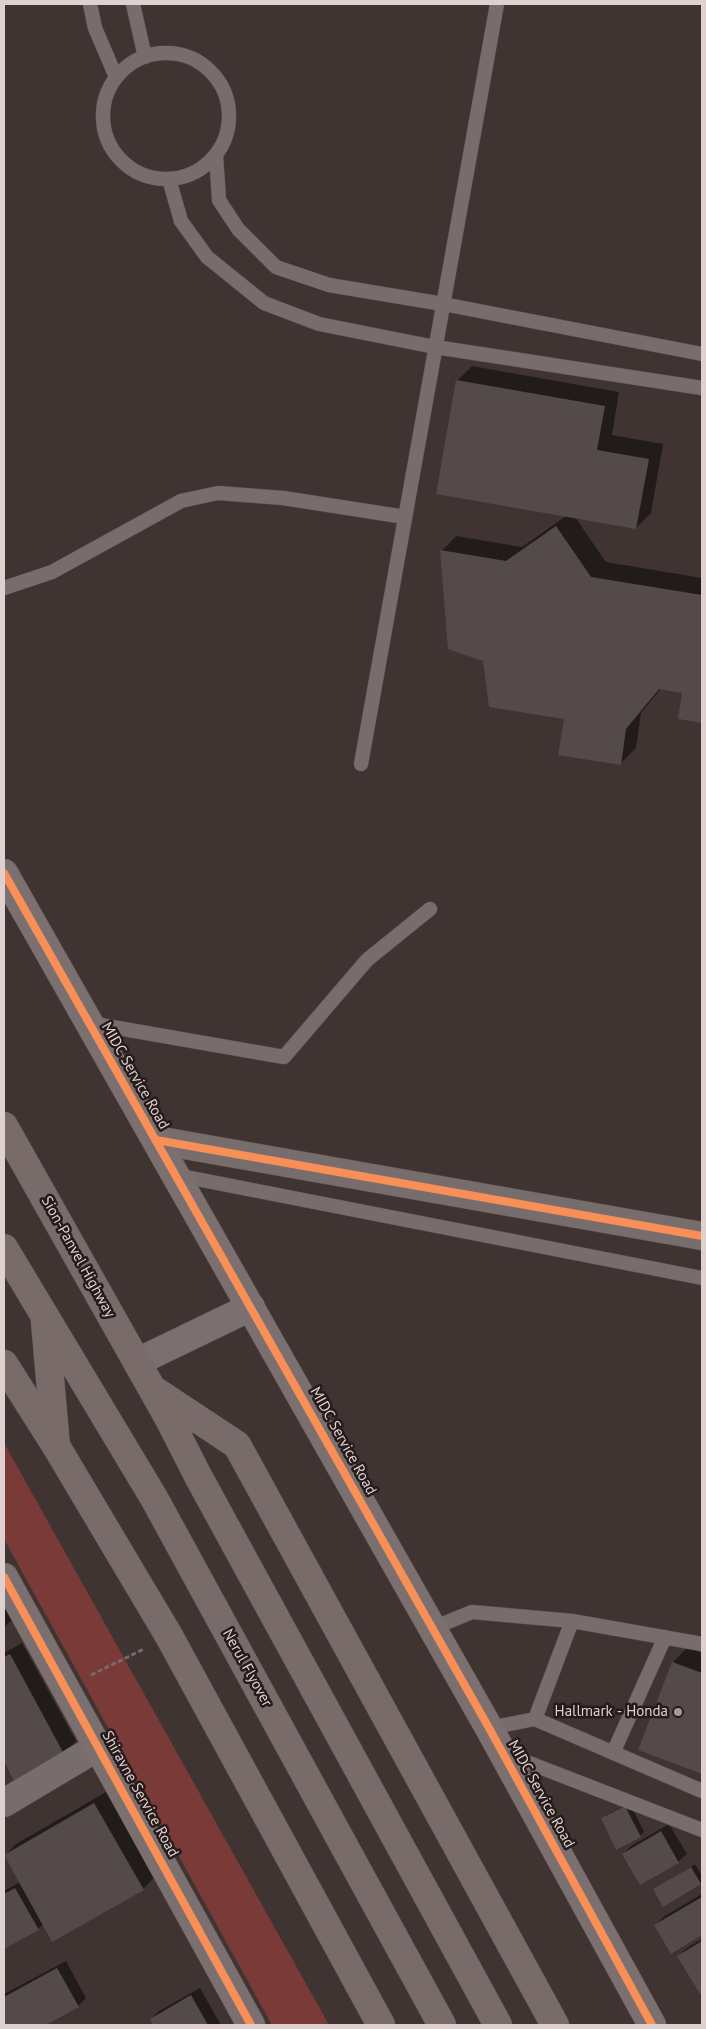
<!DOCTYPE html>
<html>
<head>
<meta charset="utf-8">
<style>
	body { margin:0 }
	#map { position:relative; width:706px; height:2029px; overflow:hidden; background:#403433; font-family:"PT Sans",sans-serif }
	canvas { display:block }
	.frame { position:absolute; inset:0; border:5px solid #dfd1cf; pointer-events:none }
</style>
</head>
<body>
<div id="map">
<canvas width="706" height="2029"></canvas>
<div class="frame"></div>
</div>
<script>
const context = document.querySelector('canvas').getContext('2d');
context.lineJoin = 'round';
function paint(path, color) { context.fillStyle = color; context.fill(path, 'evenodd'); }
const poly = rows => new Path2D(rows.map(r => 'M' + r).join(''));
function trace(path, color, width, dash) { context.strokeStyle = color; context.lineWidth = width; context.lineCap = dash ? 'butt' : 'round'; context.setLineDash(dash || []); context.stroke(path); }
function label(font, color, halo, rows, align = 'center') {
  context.font = font + ' "PT Sans",sans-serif'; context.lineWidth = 5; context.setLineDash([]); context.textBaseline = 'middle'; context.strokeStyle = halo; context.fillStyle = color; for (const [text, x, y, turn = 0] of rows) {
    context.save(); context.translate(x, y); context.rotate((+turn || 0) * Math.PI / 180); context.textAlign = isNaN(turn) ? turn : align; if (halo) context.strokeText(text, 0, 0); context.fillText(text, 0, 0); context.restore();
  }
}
const green = poly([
	[4,1443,329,2025,272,2025,4,1539]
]);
const shadow = poly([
	[472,366,619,392,612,435,663,444,651,513,636,528,575,517,606,562,702,578,702,722,679,718,684,692,661,688,641,713,636,748,621,763,566,718,484,660,442,551,456,536,522,547,566,516,457,381],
	[4,1588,18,1614,4,1627],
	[22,1643,76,1741,64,1753,15,1779,4,1759,4,1653],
	[688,1647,702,1653,702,1773,640,1749,673,1662],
	[106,1792,155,1877,143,1889,44,1924,38,1929,4,1948,4,1891,20,1882,4,1856,16,1844],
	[630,1803,644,1832,640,1836,602,1819,606,1815],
	[669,1824,687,1854,678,1862,623,1854,631,1846],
	[695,1864,702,1876,701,1883,655,1889],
	[702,1894,702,1934,671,1952,655,1926,663,1917],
	[702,1939,702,1992,700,1993,678,1956,687,1948],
	[66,1961,86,1998,78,2006,43,2025,4,2025,4,1994],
	[200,1988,221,2025,155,2025,151,2019,159,2011]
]);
const building = poly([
	[456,380,605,406,597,450,649,459,636,529,436,494],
	[556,526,591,577,702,595,702,723,678,719,682,693,659,689,626,729,621,765,558,755,564,719,489,707,483,661,448,649,440,550,506,561],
	[10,1654,64,1754,14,1781,4,1761,4,1657],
	[672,1662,702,1673,702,1774,638,1750],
	[94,1803,144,1890,52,1942,4,1855],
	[625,1806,641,1837,616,1850,601,1818],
	[661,1831,679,1863,640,1885,622,1854],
	[691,1867,701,1884,663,1907,653,1889],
	[15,1888,39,1930,4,1949,4,1894],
	[702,1897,702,1935,671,1954,654,1925],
	[702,1941,702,1993,700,1994,677,1956],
	[57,1968,79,2007,46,2025,4,2025,4,1997],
	[191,1995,208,2025,153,2025,150,2019]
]);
const path = poly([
	[91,1675,144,1649]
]);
const lane = poly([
	[90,4,95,28,116,77],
	[133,4,145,57],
	'103 116a63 63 0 1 1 126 0a63 63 0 1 1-126 0Z',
	[216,155,219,200,238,229,276,267,329,285,443,304,702,354],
	[169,179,181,221,207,257,264,303,319,324,435,347,702,388],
	[4,588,52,572,181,501,218,493,283,498,405,517],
	[361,764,497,4],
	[89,1023,284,1057,367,960,430,909],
	[176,1175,702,1278],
	[433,1628,472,1612,572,1621,702,1644],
	[535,1719,572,1621],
	[489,1728,535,1719,702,1791],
	[613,1753,665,1637],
	[506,1754,702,1830]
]);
const street = poly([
	[156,1140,702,1236],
	[4,1803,98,1747]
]);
const secondary = poly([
	[4,873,489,1728,652,2025],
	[137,1362,251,1307],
	[4,1577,251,2025]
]);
const highway = poly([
	[4,1126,169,1419,198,1476,498,2025],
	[4,1248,154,1498,442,2025],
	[45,1322,56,1446,169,1636,381,2025],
	[4,1364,54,1443],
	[157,1392,237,1445,555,2025]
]);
const cycleway = poly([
	[4,873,489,1728,652,2025],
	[156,1140,702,1236],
	[4,1577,251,2025]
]);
const markers = [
	[678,1712,5,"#a79a98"]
];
const streetNames = [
	["MIDC Service Road",135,1076,60],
	["Sion-Panvel Highway",78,1257,61],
	["MIDC Service Road",343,1441,61],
	["Nerul Flyover",247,1668,61],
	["Shiravne Service Road",140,1794,61],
	["MIDC Service Road",541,1794,61]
];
const poiNames = [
	["Hallmark - Honda",668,1712]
];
paint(green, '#793a38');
paint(shadow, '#0007');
paint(building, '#544a49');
trace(lane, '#5b514f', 15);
trace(street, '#5b514f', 29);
trace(secondary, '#5b514f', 29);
trace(highway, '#5b514f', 29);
trace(path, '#746b6a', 3, [5, 2.5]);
trace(lane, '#776d6d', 14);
trace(street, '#776d6d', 28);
trace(secondary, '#7b706f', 28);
trace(highway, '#796b6a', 28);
trace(cycleway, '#f78f57', 8);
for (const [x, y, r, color] of markers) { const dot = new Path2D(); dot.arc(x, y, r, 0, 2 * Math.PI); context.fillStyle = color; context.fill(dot); trace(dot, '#251b1a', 2); }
label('15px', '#dfd1cf', '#251b1a', streetNames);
label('15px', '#dfd1cf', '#251b1a', poiNames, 'right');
</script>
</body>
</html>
